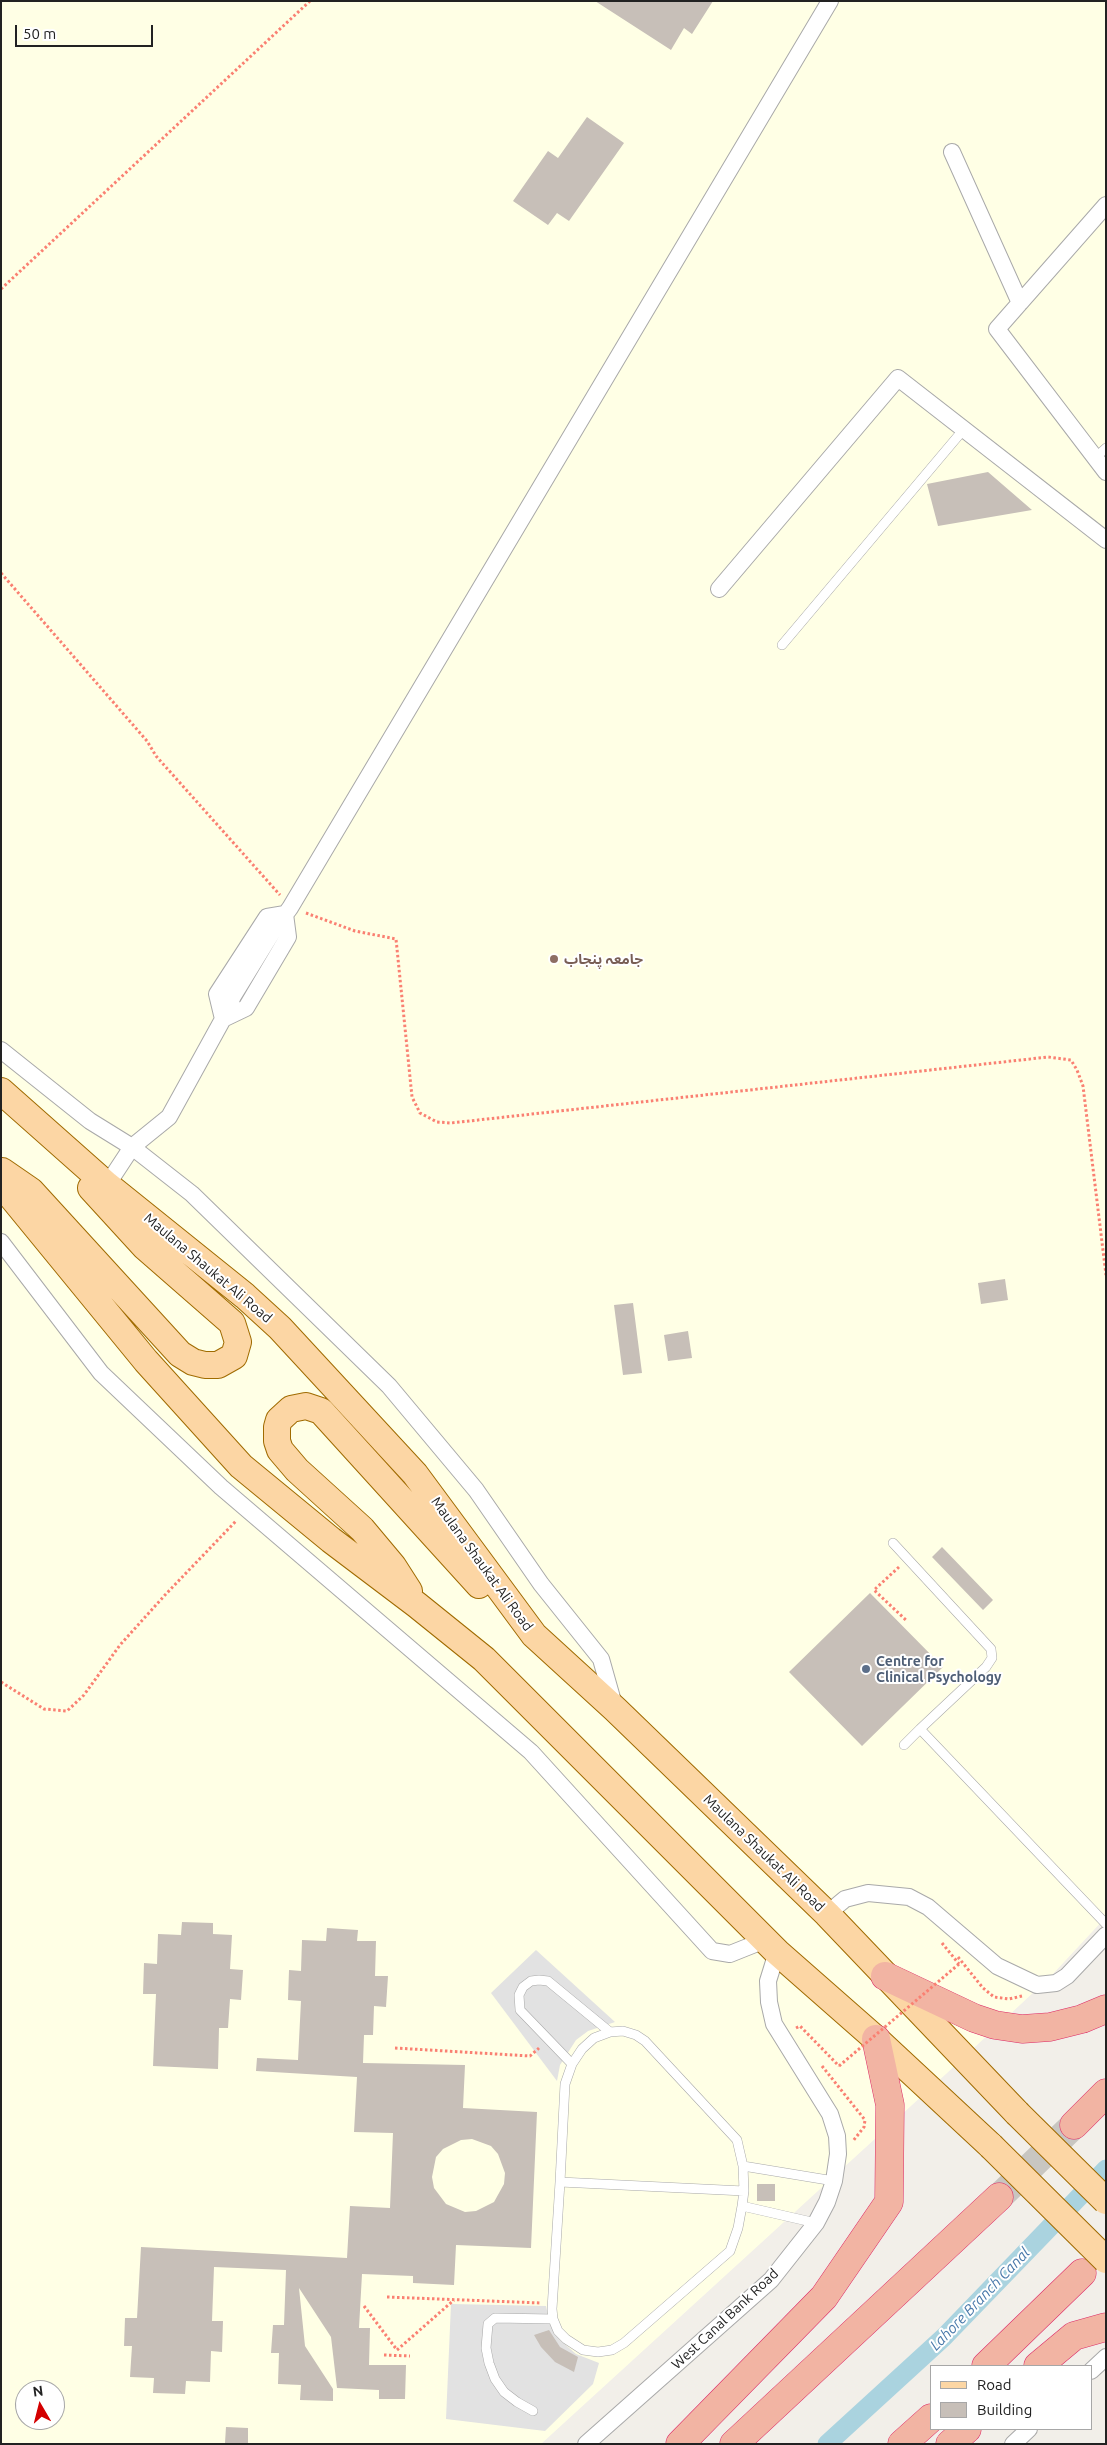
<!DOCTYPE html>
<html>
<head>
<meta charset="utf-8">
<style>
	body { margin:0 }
	#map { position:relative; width:1107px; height:2445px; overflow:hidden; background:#f2efe9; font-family:Ubuntu,sans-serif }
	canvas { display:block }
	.frame { position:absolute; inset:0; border:2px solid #222; pointer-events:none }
	.legend { position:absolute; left:930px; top:2365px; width:162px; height:65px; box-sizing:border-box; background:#fff; border:1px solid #a7a7a7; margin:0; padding:6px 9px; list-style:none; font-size:15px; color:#222 }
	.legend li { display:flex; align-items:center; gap:10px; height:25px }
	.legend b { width:25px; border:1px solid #a7a7a7 }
	.north { position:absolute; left:15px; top:2380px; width:50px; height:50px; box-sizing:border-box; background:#fff; border:1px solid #a7a7a7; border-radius:50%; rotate:352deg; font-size:14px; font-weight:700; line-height:20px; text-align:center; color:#222 }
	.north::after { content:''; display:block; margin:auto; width:18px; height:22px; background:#d40000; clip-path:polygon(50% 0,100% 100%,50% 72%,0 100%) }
	.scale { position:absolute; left:15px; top:25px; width:138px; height:22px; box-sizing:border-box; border:2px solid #222; border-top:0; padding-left:6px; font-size:15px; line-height:18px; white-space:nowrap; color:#222; -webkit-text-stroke:4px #fff; paint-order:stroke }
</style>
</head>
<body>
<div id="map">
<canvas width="1107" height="2445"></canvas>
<div class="frame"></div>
<ul class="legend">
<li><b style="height:6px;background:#fcd6a4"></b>Road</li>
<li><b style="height:14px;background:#c7bfb8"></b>Building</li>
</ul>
<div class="north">N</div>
<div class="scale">50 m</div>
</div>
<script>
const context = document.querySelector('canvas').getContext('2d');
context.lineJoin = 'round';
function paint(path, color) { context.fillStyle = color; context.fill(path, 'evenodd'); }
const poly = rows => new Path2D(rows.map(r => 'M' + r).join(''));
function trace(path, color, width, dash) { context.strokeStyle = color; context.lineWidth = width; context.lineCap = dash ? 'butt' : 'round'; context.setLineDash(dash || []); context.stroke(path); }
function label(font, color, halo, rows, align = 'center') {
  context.font = font + ' Ubuntu,"Noto Sans Arabic",sans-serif'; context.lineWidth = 4; context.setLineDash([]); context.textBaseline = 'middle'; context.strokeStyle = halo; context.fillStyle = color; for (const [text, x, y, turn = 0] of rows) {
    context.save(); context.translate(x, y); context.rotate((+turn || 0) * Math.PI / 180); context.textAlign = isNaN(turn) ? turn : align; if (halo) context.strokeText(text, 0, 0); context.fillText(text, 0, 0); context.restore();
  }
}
const education = poly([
	[1,1,1106,1,1106,1917,1051,1976,946,2074,541,2444,1,2444],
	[25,2390,55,2390,55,2420,25,2420]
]);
const parking = poly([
	[536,1950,615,2022,588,2031,576,2040,560,2065,557,2081,491,1993],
	[451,2304,546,2306,550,2324,560,2340,576,2354,599,2363,593,2384,545,2431,446,2419]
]);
const canal = poly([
	[827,2444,944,2337,1106,2169]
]);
const building = poly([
	[595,1,713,1,692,34,684,28,671,50],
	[587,117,624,143,569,221,557,213,548,225,513,201,548,151,558,158],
	[988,472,1032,510,938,526,927,484],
	[1005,1279,1008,1300,981,1304,978,1283],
	[633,1303,642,1373,623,1375,614,1305],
	[688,1331,692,1358,668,1361,664,1335],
	[942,1547,993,1600,983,1610,932,1557],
	[870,1593,943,1667,862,1746,789,1672],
	[182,1922,213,1923,213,1934,232,1935,230,1969,243,1970,241,2000,230,1999,228,2028,219,2028,218,2069,153,2066,156,1994,143,1994,144,1963,157,1964,158,1934,181,1935],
	[327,1928,358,1930,357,1941,376,1941,375,1976,388,1976,386,2007,374,2006,373,2035,364,2035,363,2063,465,2065,463,2108,537,2112,531,2248,456,2245,454,2285,413,2283,413,2276,362,2274,359,2328,370,2328,369,2365,406,2365,405,2399,379,2399,379,2390,337,2388,331,2337,299,2288,305,2346,333,2389,333,2401,300,2400,301,2385,278,2384,279,2353,271,2353,273,2325,284,2325,286,2270,214,2267,212,2321,223,2321,222,2352,211,2351,210,2382,186,2381,185,2394,153,2393,154,2378,130,2377,132,2346,124,2346,125,2318,137,2318,141,2247,347,2258,350,2206,390,2208,393,2133,354,2132,357,2077,256,2071,257,2058,298,2060,301,2001,288,2000,289,1970,301,1971,302,1940,326,1941],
	[472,2139,491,2146,498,2154,505,2173,504,2184,494,2202,476,2211,465,2212,446,2204,434,2188,432,2177,436,2157,443,2149,461,2140],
	[757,2184,775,2184,775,2201,757,2201],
	[549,2330,560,2347,578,2357,574,2372,555,2362,541,2347,534,2335],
	[226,2427,248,2428,248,2443,225,2443]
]);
const trunkTunnel = poly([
	[999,2197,1074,2125]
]);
const path = poly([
	[1,289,310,1],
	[1,573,147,741,156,756,280,895],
	[306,913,355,931,396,939,412,1097,420,1113,437,1122,451,1123,1048,1057,1071,1060,1077,1070,1083,1086,1106,1275],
	[899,1567,874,1590,907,1621],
	[1,1682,44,1709,67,1711,84,1695,120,1645,165,1595,236,1521],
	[942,1943,959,1964],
	[958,1957,983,1988,994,1997,1009,1999,1022,1996],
	[796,2028,800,2026,839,2066],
	[395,2048,530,2056,539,2048],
	[822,2066,865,2120,864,2127,853,2141],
	[387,2297,541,2303],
	[364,2306,397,2350,454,2300],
	[384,2355,410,2356]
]);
const service = poly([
	[1095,458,1106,448],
	[782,645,964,429],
	[893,1543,991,1649,992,1658,986,1667,920,1729],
	[904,1745,920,1729,1106,1924],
	[572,2064,520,2010,519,1995,523,1987,531,1981,539,1980,548,1981,610,2032],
	[743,2166,834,2181],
	[560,2182,565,2084,572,2064,582,2049,594,2038,610,2032,623,2031,636,2035,645,2041,737,2140,743,2166,744,2191,742,2206,738,2228,730,2251,624,2343,612,2350,598,2352,583,2350,566,2339,558,2331,553,2319,552,2309,560,2182,744,2191],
	[742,2206,816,2223],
	[533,2411,517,2402,504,2392,495,2379,489,2363,486,2348,488,2324,495,2318,553,2319]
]);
const minor = poly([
	[952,152,1020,303],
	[1106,205,997,329,1106,472],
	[719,589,898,378,1106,540],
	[285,914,288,937,246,1008,223,1019,217,994,267,917,285,914],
	[1,1050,90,1121,132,1147,192,1194,389,1386,476,1490,541,1584,601,1659,614,1705],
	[107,1185,132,1147,169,1117,223,1019,233,996,273,931,290,908,830,1],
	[1,1242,101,1373,221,1487,531,1752,712,1951,730,1954,765,1940],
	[827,1914,845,1899,868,1893,909,1897,928,1907,997,1966,1037,1985,1056,1983,1067,1976,1106,1935],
	[1091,2371,1106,2357],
	[586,2444,771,2280,816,2223,827,2202,834,2181,838,2154,837,2136,830,2114,774,2024,769,2002,768,1981,777,1952],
	[1013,2444,1029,2429]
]);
const primary = poly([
	[1,1091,107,1185,245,1296,280,1328,415,1474,534,1635,615,1709,827,1914,1017,2113],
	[2,1171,31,1191,180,1354,193,1362,205,1365,218,1365,234,1356,238,1342,232,1323,145,1247,91,1188],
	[1,1184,146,1361,241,1466,331,1540,417,1605,484,1659,777,1952,876,2039,991,2146],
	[409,1591,393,1566,362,1529,297,1470,280,1450,277,1441,277,1427,279,1420,291,1409,306,1406,321,1411,479,1585]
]);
const trunk = poly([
	[885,1976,974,2018,995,2025,1022,2029,1050,2027,1082,2019,1106,2009],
	[1074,2125,1106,2093],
	[986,2366,1082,2273],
	[1038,2366,1074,2336,1106,2327],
	[680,2444,824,2297,889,2202,890,2105,876,2039],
	[734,2444,999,2197],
	[902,2444,931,2418],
	[950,2444,967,2429]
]);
const pathBridge = poly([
	[839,2066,959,1964]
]);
const primaryBridge = poly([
	[1017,2113,1106,2201],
	[991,2146,1106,2260]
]);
const markers = [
	[554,959,5,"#8d6e63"],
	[866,1669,5,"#5c6f8a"]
];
const educationNames = [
	["جامعہ پنجاب",564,959]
];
const streetNames = [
	["Maulana Shaukat Ali Road",208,1268,40],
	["Maulana Shaukat Ali Road",482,1564,54],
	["Maulana Shaukat Ali Road",764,1853,44],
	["West Canal Bank Road",725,2319,-43]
];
const serviceNames = [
	["Centre for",876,1661],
	["Clinical Psychology",876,1677]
];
const waterNames = [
	["Lahore Branch Canal",980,2299,-46]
];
paint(education, '#ffffe5');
paint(parking, '#e2e2e2');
trace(canal, '#aad3df', 19);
paint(building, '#c7bfb8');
trace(trunkTunnel, '#c8c6c1', 28, [28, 14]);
trace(service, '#a9a9a9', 10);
trace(minor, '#a9a9a9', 18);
trace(primary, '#a06b00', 28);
trace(trunk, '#dc2a67', 29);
trace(path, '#fa8072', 3, [2.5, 2.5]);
trace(service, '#fff', 9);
trace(minor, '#fff', 16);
trace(primary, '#fcd6a4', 26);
trace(trunk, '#f2b4a3', 28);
trace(primaryBridge, '#a06b00', 28, []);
trace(pathBridge, '#fa8072', 3, [2.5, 2.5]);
trace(primaryBridge, '#fcd6a4', 26);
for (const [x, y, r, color] of markers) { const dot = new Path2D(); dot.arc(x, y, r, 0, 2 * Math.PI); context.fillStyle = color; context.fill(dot); trace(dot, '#fff', 2); }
label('bold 14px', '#785e54', '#fff', educationNames, 'left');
label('14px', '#222', '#fff', streetNames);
label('bold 14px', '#4e5e75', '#fff', serviceNames, 'left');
label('italic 15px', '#4a7aab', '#fff', waterNames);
</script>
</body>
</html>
